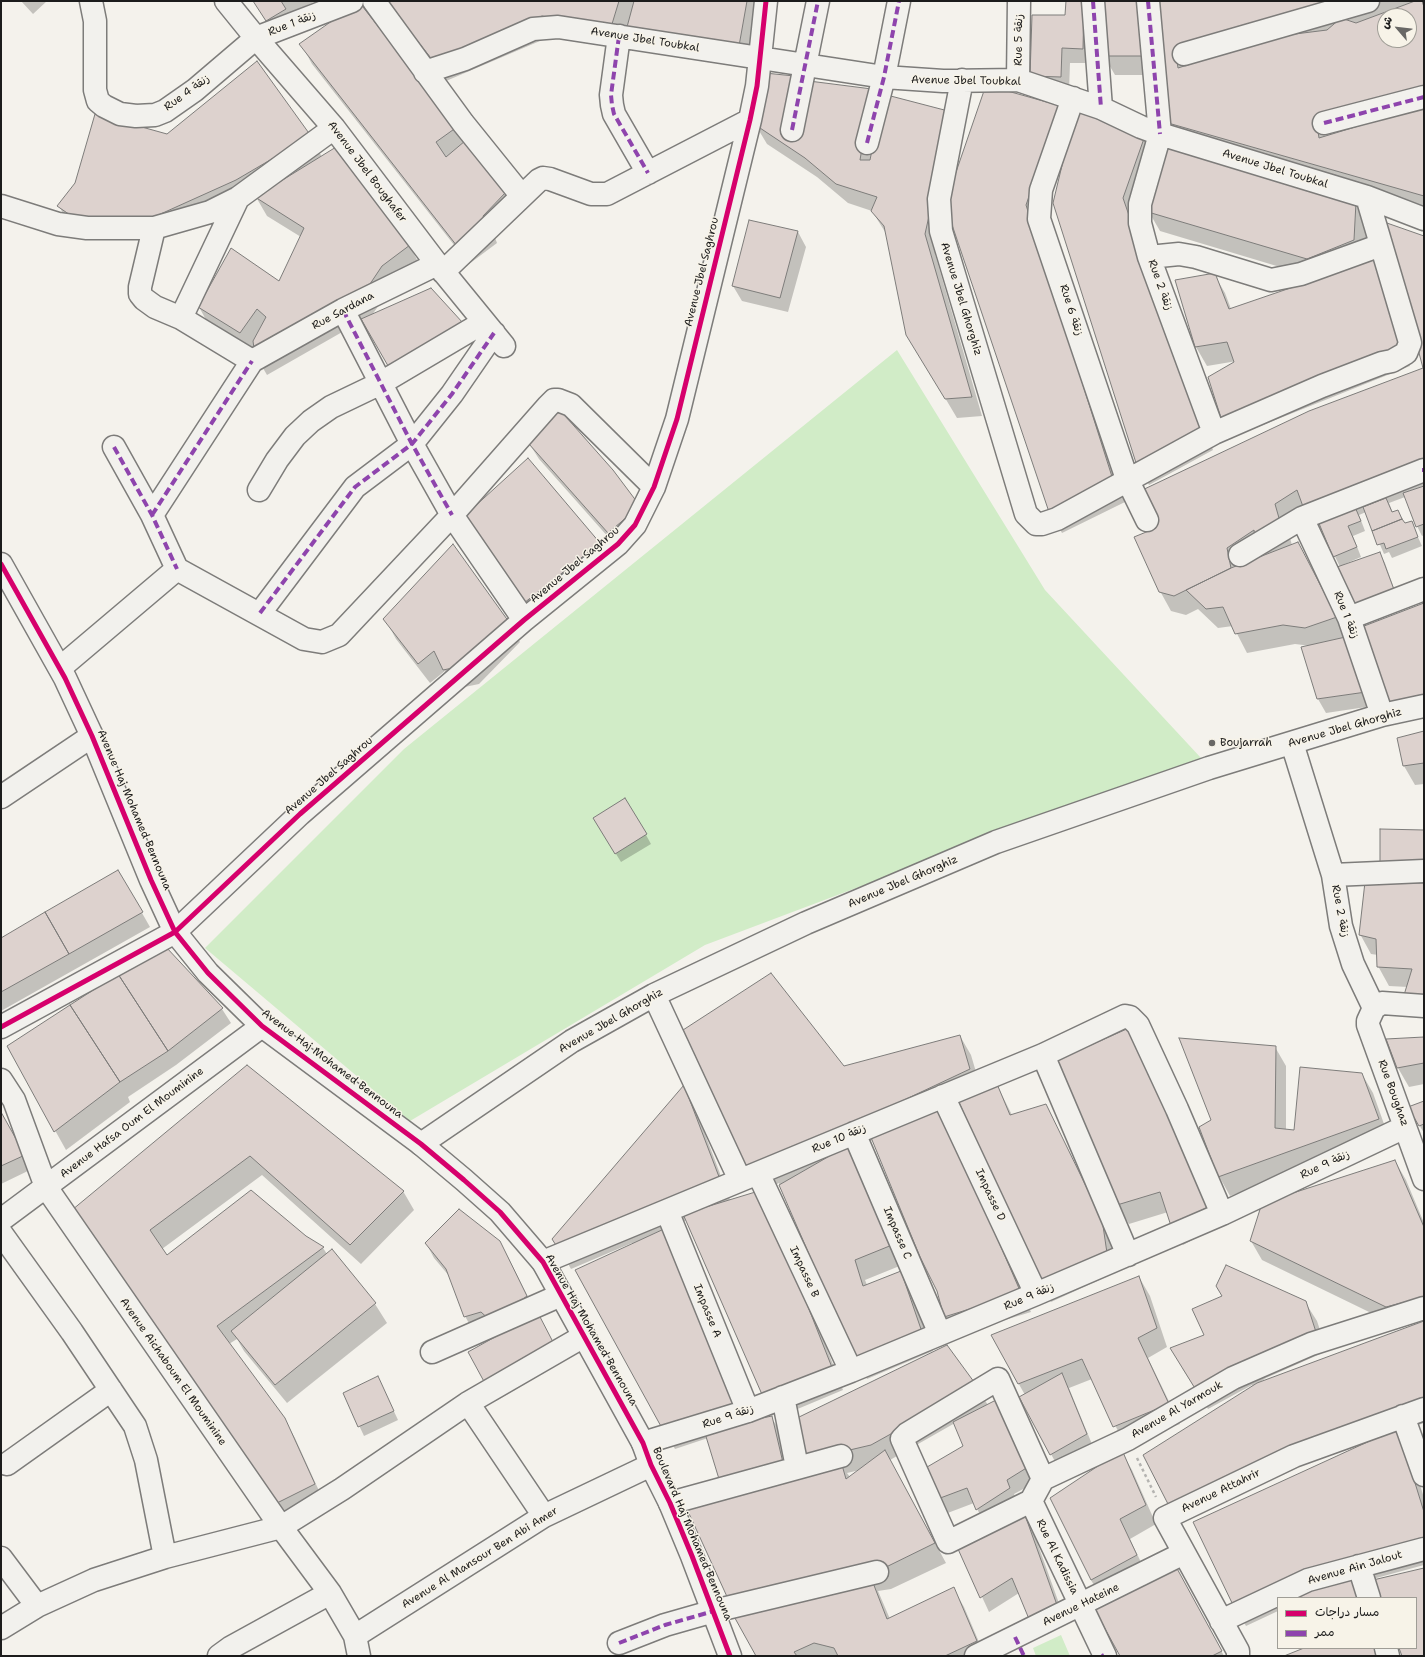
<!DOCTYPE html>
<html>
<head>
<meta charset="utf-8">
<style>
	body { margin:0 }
	#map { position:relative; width:1425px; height:1657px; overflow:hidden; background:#f4f2ec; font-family:"Shantell Sans","Playpen Sans Arabic",sans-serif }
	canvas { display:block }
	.frame { position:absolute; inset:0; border:2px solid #1c1c1c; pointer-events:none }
	.legend { position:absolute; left:1277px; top:1597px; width:140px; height:52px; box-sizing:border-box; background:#f7f3e8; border:1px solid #9f9d96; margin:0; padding:5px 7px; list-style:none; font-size:12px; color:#1c1c1c }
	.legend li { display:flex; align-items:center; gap:8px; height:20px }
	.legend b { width:20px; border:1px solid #9f9d96 }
	.north { position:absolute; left:1377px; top:8px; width:40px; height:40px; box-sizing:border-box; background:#f7f3e8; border:1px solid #9f9d96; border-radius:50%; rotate:298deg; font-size:11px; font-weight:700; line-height:16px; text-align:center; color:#1c1c1c }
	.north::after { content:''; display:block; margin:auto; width:14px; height:18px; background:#686765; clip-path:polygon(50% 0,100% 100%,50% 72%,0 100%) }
</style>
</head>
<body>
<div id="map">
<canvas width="1425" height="1657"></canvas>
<div class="frame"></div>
<ul class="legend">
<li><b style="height:5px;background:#d6006c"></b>مسار دراجات</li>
<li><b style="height:5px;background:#8e44ad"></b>ممر</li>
</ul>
<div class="north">ش</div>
</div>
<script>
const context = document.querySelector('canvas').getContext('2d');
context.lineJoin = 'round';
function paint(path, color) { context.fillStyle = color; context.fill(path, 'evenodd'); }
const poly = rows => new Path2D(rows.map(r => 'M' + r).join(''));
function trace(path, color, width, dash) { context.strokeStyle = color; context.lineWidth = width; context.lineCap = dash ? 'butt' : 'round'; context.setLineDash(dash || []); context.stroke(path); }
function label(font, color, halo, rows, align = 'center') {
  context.font = font + ' "Shantell Sans","Playpen Sans Arabic",sans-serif'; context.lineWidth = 3; context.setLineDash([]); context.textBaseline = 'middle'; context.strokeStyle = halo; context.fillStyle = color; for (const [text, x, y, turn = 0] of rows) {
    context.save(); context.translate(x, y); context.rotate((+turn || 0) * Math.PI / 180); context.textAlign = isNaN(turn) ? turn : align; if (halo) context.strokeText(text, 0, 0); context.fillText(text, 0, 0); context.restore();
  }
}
const green = poly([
	[897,350,1045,590,1201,758,705,945,410,1121,205,948,404,749],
	[1061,1635,1070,1656,1036,1656,1033,1648]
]);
const shadow = poly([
	[21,1,47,1,33,14],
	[254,1,316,1,288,14,296,28,277,40],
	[328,1,384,1,363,9,507,191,518,211,494,235,497,243,469,264,312,64,301,44,339,17],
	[387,1,761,1,750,65,623,43,554,35,446,81],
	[1067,1,1087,1,1091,63,1070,63,1069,91,1031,76,1066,16],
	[1151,1,1424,1,1424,211,1180,142,1169,122,1155,75,1115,75,1104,56],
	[1385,16,1409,16,1409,40,1385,40],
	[766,74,793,77,806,99,810,82,871,90,882,108,884,95,951,113,962,132,948,194,950,194,987,86,1060,107,1072,128,1077,108,1146,131,1157,150,1133,218,1213,450,1149,485,1138,466,1054,203,1071,132,1070,131,1037,225,1125,502,1062,533,1051,514,946,204,935,254,982,416,957,418,907,334,887,235,872,211,848,203,817,177,767,144,755,124],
	[167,135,310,136,322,157,409,245,420,265,393,285,372,315,267,375,256,356,210,327,199,307,280,283,301,237,267,216,256,197,293,174,292,173,248,199,156,240,88,238,70,226,59,206],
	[1356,203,1367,223,1365,259,1385,279,1410,366,1233,437,1222,418,1237,361,1207,366,1196,347,1214,274,1225,293,1231,309,1320,279,1160,231,1149,212],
	[798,232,806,247,788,312,742,301,733,286],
	[1424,368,1424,535,1422,536,1417,526,1405,497,1389,503,1393,513,1398,511,1405,524,1411,522,1422,546,1392,558,1389,552,1384,554,1366,512,1359,515,1365,531,1353,536,1361,557,1345,564,1345,565,1380,553,1385,563,1400,605,1352,600,1346,591,1340,567,1322,529,1317,531,1286,524,1292,545,1298,543,1348,638,1373,706,1326,713,1318,699,1311,646,1295,644,1247,653,1233,626,1218,628,1198,609,1186,615,1171,611,1160,591,1158,528],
	[1263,550,1266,555,1246,562],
	[530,445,648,521,617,547,539,459],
	[475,537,599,543,610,563,536,621],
	[385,619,508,622,520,642,479,684,455,689,445,671,430,683,396,639],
	[1424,732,1424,784,1415,785,1404,766],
	[600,828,646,835,651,844,621,862],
	[1424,831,1424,1016,1408,987,1389,986,1378,966,1378,955,1371,954,1360,934],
	[118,871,150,927,1,1011,1,940],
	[166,948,222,1009,231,1023,176,1065,128,1097,130,1102,66,1150,8,1046],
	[1129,1029,1218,1226,1183,1245,1172,1226,1168,1212,1129,1224,1117,1205],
	[960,1036,971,1055,981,1089,997,1085,1012,1115,1045,1105,1113,1239,1117,1272,1051,1302,1040,1283,959,1099,934,1111,952,1129,1031,1312,956,1335,945,1316,938,1290,873,1140,849,1151,858,1167,902,1265,865,1280,867,1285,901,1272,912,1291,933,1351,867,1379,856,1360,779,1183,762,1192,773,1210,843,1390,776,1418,764,1399,687,1220,664,1230,747,1422,771,1417,780,1431,976,1386,1036,1482,1014,1494,1018,1503,985,1524,974,1503,945,1514,936,1499,964,1447,955,1423,890,1460,946,1563,891,1589,878,1591,890,1619,953,1588,964,1607,985,1656,757,1656,729,1494,708,1438,675,1449,664,1430,632,1243,571,1269,554,1239,684,1087,694,1105,730,1200,761,1191,844,1067],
	[860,1470,850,1477,847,1473],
	[1424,1038,1424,1084,1409,1087,1398,1068],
	[1275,1047,1286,1066,1286,1130,1295,1131,1362,1074,1373,1093,1389,1138,1230,1196,1219,1176,1212,1121],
	[247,1067,403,1191,414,1210,361,1264,262,1175,162,1249,167,1256,306,1237,323,1248,327,1254,332,1250,375,1304,387,1323,287,1403,244,1351,237,1339,229,1344,284,1418,295,1438,325,1504,289,1522,84,1229],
	[1424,1102,1424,1133,1409,1108],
	[1,1114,32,1169,1,1184],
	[1395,1161,1406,1180,1424,1223,1424,1319,1398,1326,1262,1260,1251,1241],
	[426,1243,508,1257,535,1311,561,1357,554,1367,496,1401,488,1387,500,1335,490,1326,473,1331,465,1316,450,1277,434,1258],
	[1139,1277,1150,1296,1167,1347,1148,1358,1180,1424,1125,1445,1092,1379,1069,1388,1094,1449,1059,1469,1051,1454,1025,1395,992,1336],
	[1305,1302,1317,1321,1327,1351,1266,1378,1259,1383,1424,1322,1424,1423,1399,1432,1409,1448,1424,1498,1424,1565,1358,1583,1278,1598,1278,1611,1246,1626,1235,1607,1359,1447,1358,1446,1312,1461,1180,1523,1169,1504,1253,1387,1252,1385,1208,1409,1182,1368],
	[378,1377,398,1420,364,1436,344,1393],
	[1121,1451,1132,1470,1156,1524,1130,1539,1147,1575,1102,1599,1091,1580],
	[1025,1517,1033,1531,1065,1620,1019,1593,989,1612,960,1549],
	[1185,1583,1224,1656,1121,1656]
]);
const building = poly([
	[253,1,281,1,286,9,266,21,253,1],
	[386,1,619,1,612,24,568,22,542,16,434,62,386,1],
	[634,1,747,1,739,46,627,27,634,1],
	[1066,1,1084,1,1083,49,1062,48,1061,77,1030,76,1032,15,1065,15,1066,1],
	[1099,1,1142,1,1145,56,1103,56,1099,1],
	[1152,1,1350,1,1175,49,1178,68,1279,36,1327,30,1341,18,1356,23,1415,1,1422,1,1424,7,1424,86,1316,118,1319,138,1424,106,1424,196,1168,123,1152,1],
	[1385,16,1409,16,1409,40,1385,40,1385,16],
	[359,2,457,127,436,142,446,157,465,141,507,191,483,216,487,224,457,246,299,44,359,2],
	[257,61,311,136,236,180,145,221,76,219,57,206,75,183,95,114,167,134,257,61],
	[765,73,794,76,809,81,872,89,860,160,870,160,883,94,952,112,925,234,972,397,945,399,906,335,884,226,871,211,877,197,836,184,805,158,754,124,765,73],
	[986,85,1061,106,1026,205,1114,483,1050,515,945,204,986,85],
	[1076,107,1147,130,1123,198,1203,430,1137,466,1053,203,1076,107],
	[341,144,410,245,382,266,362,296,255,356,253,341,266,317,257,309,240,333,198,307,231,248,279,281,304,228,255,197,341,144],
	[1167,145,1356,202,1354,240,1307,259,1148,212,1167,145],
	[749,220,798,231,780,298,732,286,749,220],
	[1384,222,1424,236,1424,467,1305,512,1297,490,1275,504,1281,525,1255,539,1254,530,1227,548,1231,568,1174,596,1159,592,1134,537,1156,528,1136,493,1309,411,1423,368,1384,222],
	[1375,259,1400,346,1221,418,1208,377,1234,362,1227,342,1195,347,1175,280,1215,273,1229,309,1375,259],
	[431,288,463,323,391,371,361,319,431,288],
	[559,409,613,470,640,506,608,533,529,444,559,409],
	[528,458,600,543,524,603,462,518,528,458],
	[1424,486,1424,524,1416,527,1403,493,1424,486],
	[1386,498,1392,512,1398,510,1402,519,1372,531,1363,507,1386,498],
	[1355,507,1361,521,1348,526,1357,547,1333,557,1318,521,1355,507],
	[1402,519,1405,523,1412,521,1418,537,1386,549,1384,543,1377,545,1372,531,1402,519],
	[1298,542,1337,617,1305,628,1283,625,1235,634,1223,607,1206,609,1186,590,1231,568,1298,542],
	[453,544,509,622,467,665,443,670,434,651,418,664,383,619,453,544],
	[1380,552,1396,595,1356,609,1349,590,1346,591,1337,567,1380,552],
	[1424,603,1424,695,1388,704,1359,628,1424,603],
	[1350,636,1366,692,1317,699,1301,647,1350,636],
	[1424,731,1424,763,1403,766,1397,738,1424,731],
	[625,798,647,834,615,854,593,818,625,798],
	[1380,829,1424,830,1424,863,1380,868,1380,829],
	[118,870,143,912,69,954,45,912,118,870],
	[1365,882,1424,883,1424,999,1404,995,1412,969,1377,967,1376,939,1359,935,1365,882],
	[45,912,69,954,1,992,1,938,45,912],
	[166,947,223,1008,168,1051,118,974,166,947],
	[771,973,844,1066,960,1035,970,1069,749,1173,683,1030,771,973],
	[118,974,168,1051,120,1082,70,1005,118,974],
	[70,1005,120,1082,54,1132,7,1046,70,1005],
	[1129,1028,1208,1207,1171,1226,1160,1192,1117,1205,1055,1061,1129,1028],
	[1424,1037,1424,1063,1397,1068,1386,1039,1424,1037],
	[1179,1038,1276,1046,1275,1128,1294,1130,1300,1067,1362,1073,1379,1119,1218,1177,1199,1127,1211,1120,1179,1038],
	[247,1065,404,1191,350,1245,250,1156,150,1230,167,1255,251,1190,306,1236,324,1247,217,1326,285,1418,315,1484,277,1503,72,1210,247,1065],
	[997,1084,1010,1115,1046,1104,1102,1219,1107,1253,1039,1284,958,1100,997,1084],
	[684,1085,721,1182,559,1250,552,1239,684,1085],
	[1424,1101,1424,1124,1419,1126,1408,1107,1424,1101],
	[941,1109,1021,1293,944,1317,937,1291,920,1257,870,1135,941,1109],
	[1,1112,25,1155,1,1166,1,1112],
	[847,1146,892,1245,855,1260,863,1286,901,1271,922,1332,855,1360,779,1185,847,1146],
	[1395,1160,1424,1227,1424,1297,1386,1307,1250,1241,1262,1203,1395,1160],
	[762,1190,833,1370,764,1399,683,1214,762,1190],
	[459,1209,500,1241,527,1296,492,1322,481,1312,464,1317,446,1269,425,1243,459,1209],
	[664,1229,737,1404,663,1430,575,1270,664,1229],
	[332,1249,376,1303,275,1385,231,1331,332,1249],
	[1226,1265,1306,1301,1316,1332,1196,1390,1170,1348,1204,1335,1192,1309,1222,1296,1216,1286,1226,1265],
	[1139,1276,1157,1328,1138,1338,1169,1404,1113,1427,1082,1359,1018,1384,991,1335,1139,1276],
	[538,1313,553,1342,487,1387,468,1352,538,1313],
	[1424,1321,1424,1400,1301,1442,1168,1504,1143,1455,1257,1383,1424,1321],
	[947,1345,977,1386,871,1445,807,1460,795,1419,947,1345],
	[1062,1373,1087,1434,1050,1455,1019,1397,1062,1373],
	[378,1376,394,1411,358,1427,343,1393,378,1376],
	[998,1399,1028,1467,1007,1480,1010,1488,976,1510,967,1488,935,1500,922,1470,963,1446,953,1422,998,1399],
	[772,1416,784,1467,719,1479,704,1430,772,1416],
	[1398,1428,1424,1512,1424,1543,1234,1607,1193,1522,1398,1428],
	[885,1450,935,1543,880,1570,729,1601,686,1507,840,1458,846,1479,885,1450],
	[1122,1450,1146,1505,1120,1519,1137,1555,1091,1580,1050,1498,1122,1450],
	[1025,1515,1057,1605,1029,1619,1012,1578,980,1598,958,1549,1025,1515],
	[1174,1563,1222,1651,1212,1656,1120,1656,1093,1607,1174,1563],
	[1424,1568,1424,1656,1402,1656,1399,1648,1416,1648,1416,1598,1380,1598,1373,1580,1424,1568],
	[1353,1572,1362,1598,1294,1598,1291,1591,1353,1572],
	[870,1575,887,1619,954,1587,977,1641,945,1656,838,1656,834,1648,814,1643,794,1652,797,1656,756,1656,731,1611,870,1575],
	[1304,1648,1378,1648,1380,1656,1284,1656,1304,1648]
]);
const path = poly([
	[1137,1458,1156,1497]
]);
const street = poly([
	[91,1,95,21,95,90,98,101,104,106,120,114,136,116,155,115,165,111,195,90,256,38,352,1],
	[226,1,256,38,334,128,437,264,504,346],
	[374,1,463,123,521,195],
	[1093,1,1101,108],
	[1148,1,1160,134,1140,204,1140,223,1149,257,1214,433],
	[619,36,611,95,612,105,614,114,648,173],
	[1184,54,1368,1],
	[425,72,465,59,533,29,558,27,884,77,943,81,1018,80,1101,108,1141,127,1160,134,1367,197,1424,219],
	[962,80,939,199,941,231,1026,514,1036,524,1042,524,1057,519,1214,433,1322,386,1382,363,1392,361,1406,353,1410,343,1409,339,1367,197],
	[1018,80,1019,1],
	[1073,98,1041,190,1039,219,1127,479,1147,520],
	[1324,123,1424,97],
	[792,130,818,1],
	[867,143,884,77,899,1],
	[1,206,58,224,87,228,154,228,210,212,238,198,334,128],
	[154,228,140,287,140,294,144,299,155,307,181,318,252,361],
	[1149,257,1179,254,1196,257,1271,280,1301,274,1381,245],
	[443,272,539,180,543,178,550,179,591,194,607,194,750,120],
	[181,318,238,198],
	[114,447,152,515,177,569,304,639,322,642,339,635,452,515,412,444,343,310],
	[259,490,277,460,295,436,311,421,331,407,381,383,484,322],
	[152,515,252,361,343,310,437,264],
	[1302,518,1349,618,1382,715],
	[1240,555,1302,518,1424,470],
	[260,613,355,487,412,444,452,394,494,333],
	[1349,618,1424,589],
	[524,620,452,515,548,406,554,400,558,400,571,405,654,487],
	[60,668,177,569],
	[1292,743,1333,875],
	[1,797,92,736],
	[654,995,740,1180],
	[1424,1006,1382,1003,1374,1008,1368,1021,1368,1025,1424,1179],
	[1374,1008,1353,964,1341,926,1333,875,1424,871],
	[1,1027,175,932,300,814,524,620,618,544,635,525,654,487,677,419,750,120,757,86,766,1],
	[1043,1055,1128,1255],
	[1,1080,14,1100,46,1187,281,1527,330,1593,355,1636,359,1656],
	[943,1096,1036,1294],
	[854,1133,940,1334],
	[421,1144,572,1041,654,995,806,923,996,842,1209,768,1382,715,1424,706],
	[758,1173,851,1371],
	[667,1211,748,1411],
	[1,1220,262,1026],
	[1,1233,72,1332,135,1426,146,1460,165,1557],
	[543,1262,1043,1055,1125,1016,1130,1017,1138,1025,1177,1109,1222,1214],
	[432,1352,561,1295],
	[783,1397,797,1467],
	[468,1403,544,1516],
	[1403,1416,1424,1475],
	[643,1443,748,1411,851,1371,1036,1294,1222,1214,1405,1127],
	[7,1464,111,1390],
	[1043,1479,998,1379,907,1434,902,1439,948,1542,1031,1501,1043,1479,1128,1439,1233,1378,1311,1344,1424,1308],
	[1031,1501,1105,1656],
	[670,1503,841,1456],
	[1,1558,37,1606],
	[1359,1566,1369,1598],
	[1221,1621,1308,1580,1424,1549],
	[1,1628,37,1606,94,1580,165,1557,281,1527,342,1489,468,1403,584,1336],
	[355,1636,544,1516,651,1465],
	[619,1643,665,1625,714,1611,877,1572],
	[1386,1648,1388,1656],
	[219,1656,230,1648,330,1593],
	[976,1656,1184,1553],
	[1238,1656,1238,1651,1165,1518,1294,1456,1424,1409]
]);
const secondary = poly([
	[1,564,65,678,92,736,151,880,175,932,208,973,262,1026,421,1144,464,1180,500,1212,543,1262,643,1443,651,1465,670,1503,692,1556,730,1656]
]);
const quiet = poly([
	[1093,1,1101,108],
	[1148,1,1160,134],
	[619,36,611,95,612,105,614,114,648,173],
	[1324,123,1424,97],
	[792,130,818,1],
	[867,143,884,77,899,1],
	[343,310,412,444,452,515],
	[114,447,152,515,177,569],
	[1422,470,1424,470],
	[152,515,252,361],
	[260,613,355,487,412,444,452,394,494,333],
	[1015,1637,1024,1656],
	[619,1643,665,1625,714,1611],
	[1102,1656,1104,1655]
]);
const cycleway = poly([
	[1,564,65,678,92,736,151,880,175,932,208,973,262,1026,421,1144,464,1180,500,1212,543,1262,643,1443,651,1465,670,1503,692,1556,730,1656],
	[1,1027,175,932,300,814,524,620,618,544,635,525,654,487,677,419,750,120,757,86,766,1]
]);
const markers = [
	[1212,743,4,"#686765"]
];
const streetNames = [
	["Rue 1 زنقة",292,24,-21],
	["Avenue Jbel Toubkal",645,40,9],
	["Rue 5 زنقة",1019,40,-89],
	["Avenue Jbel Toubkal",966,81,1],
	["Rue 4 زنقة",187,93,-36],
	["Avenue Jbel Toubkal",1275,169,17],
	["Avenue Jbel Boughafer",367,172,53],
	["Avenue Jbel Saghrou",702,272,-76],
	["Rue 2 زنقة",1160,285,70],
	["Avenue Jbel Ghorghiz",961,299,73],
	["Rue 6 زنقة",1071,310,72],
	["Rue Sardana",343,311,-28],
	["Avenue Jbel Saghrou",575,565,-40],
	["Rue 1 زنقة",1346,615,68],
	["Avenue Jbel Ghorghiz",1345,728,-16],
	["Avenue Jbel Saghrou",329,776,-41],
	["Avenue Haj Mohamed Bennouna",134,810,67],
	["Avenue Jbel Ghorghiz",903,882,-23],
	["Rue 2 زنقة",1340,911,79],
	["Avenue Jbel Ghorghiz",611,1021,-30],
	["Avenue Haj Mohamed Bennouna",332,1064,37],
	["Rue Boughaz",1393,1093,70],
	["Avenue Hafsa Oum El Mouminine",132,1123,-37],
	["Rue 10 زنقة",839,1139,-23],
	["Rue 9 زنقة",1325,1165,-25],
	["Impasse D",990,1195,65],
	["Impasse C",897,1233,67],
	["Impasse B",804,1272,65],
	["Rue 9 زنقة",1029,1297,-23],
	["Impasse A",707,1311,68],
	["Avenue Haj Mohamed Bennouna",591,1330,60],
	["Avenue Aichaboum El Mouminine",173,1372,55],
	["Avenue Al Yarmouk",1177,1410,-30],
	["Rue 9 زنقة",728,1417,-18],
	["Avenue Attahrir",1221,1491,-26],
	["Boulevard Haj Mohamed Bennouna",692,1534,67],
	["Rue Al Kadissia",1057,1557,64],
	["Avenue Al Mansour Ben Abi Amer",480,1558,-32],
	["Avenue Ain Jalout",1355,1568,-16],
	["Avenue Hateine",1081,1605,-26]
];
const poiNames = [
	["Boujarrah",1220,743]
];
paint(green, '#d1ecc7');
paint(shadow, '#0003');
paint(building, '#ddd2ce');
trace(building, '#7d7c7a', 1);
trace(street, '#7d7c7a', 25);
trace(secondary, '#7d7c7a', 25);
trace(path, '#b4b3b0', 2.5, [3, 3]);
trace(street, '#f2f1ed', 22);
trace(secondary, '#f2f1ed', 22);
trace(quiet, '#8e44ad', 4, [8, 4]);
trace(cycleway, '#d6006c', 5);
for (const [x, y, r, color] of markers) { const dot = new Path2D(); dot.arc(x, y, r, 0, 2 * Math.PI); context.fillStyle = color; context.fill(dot); trace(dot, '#f7f3e8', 1.5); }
label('11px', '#1c1c1c', '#f7f3e8', streetNames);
label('11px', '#1c1c1c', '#f7f3e8', poiNames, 'left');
</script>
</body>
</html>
